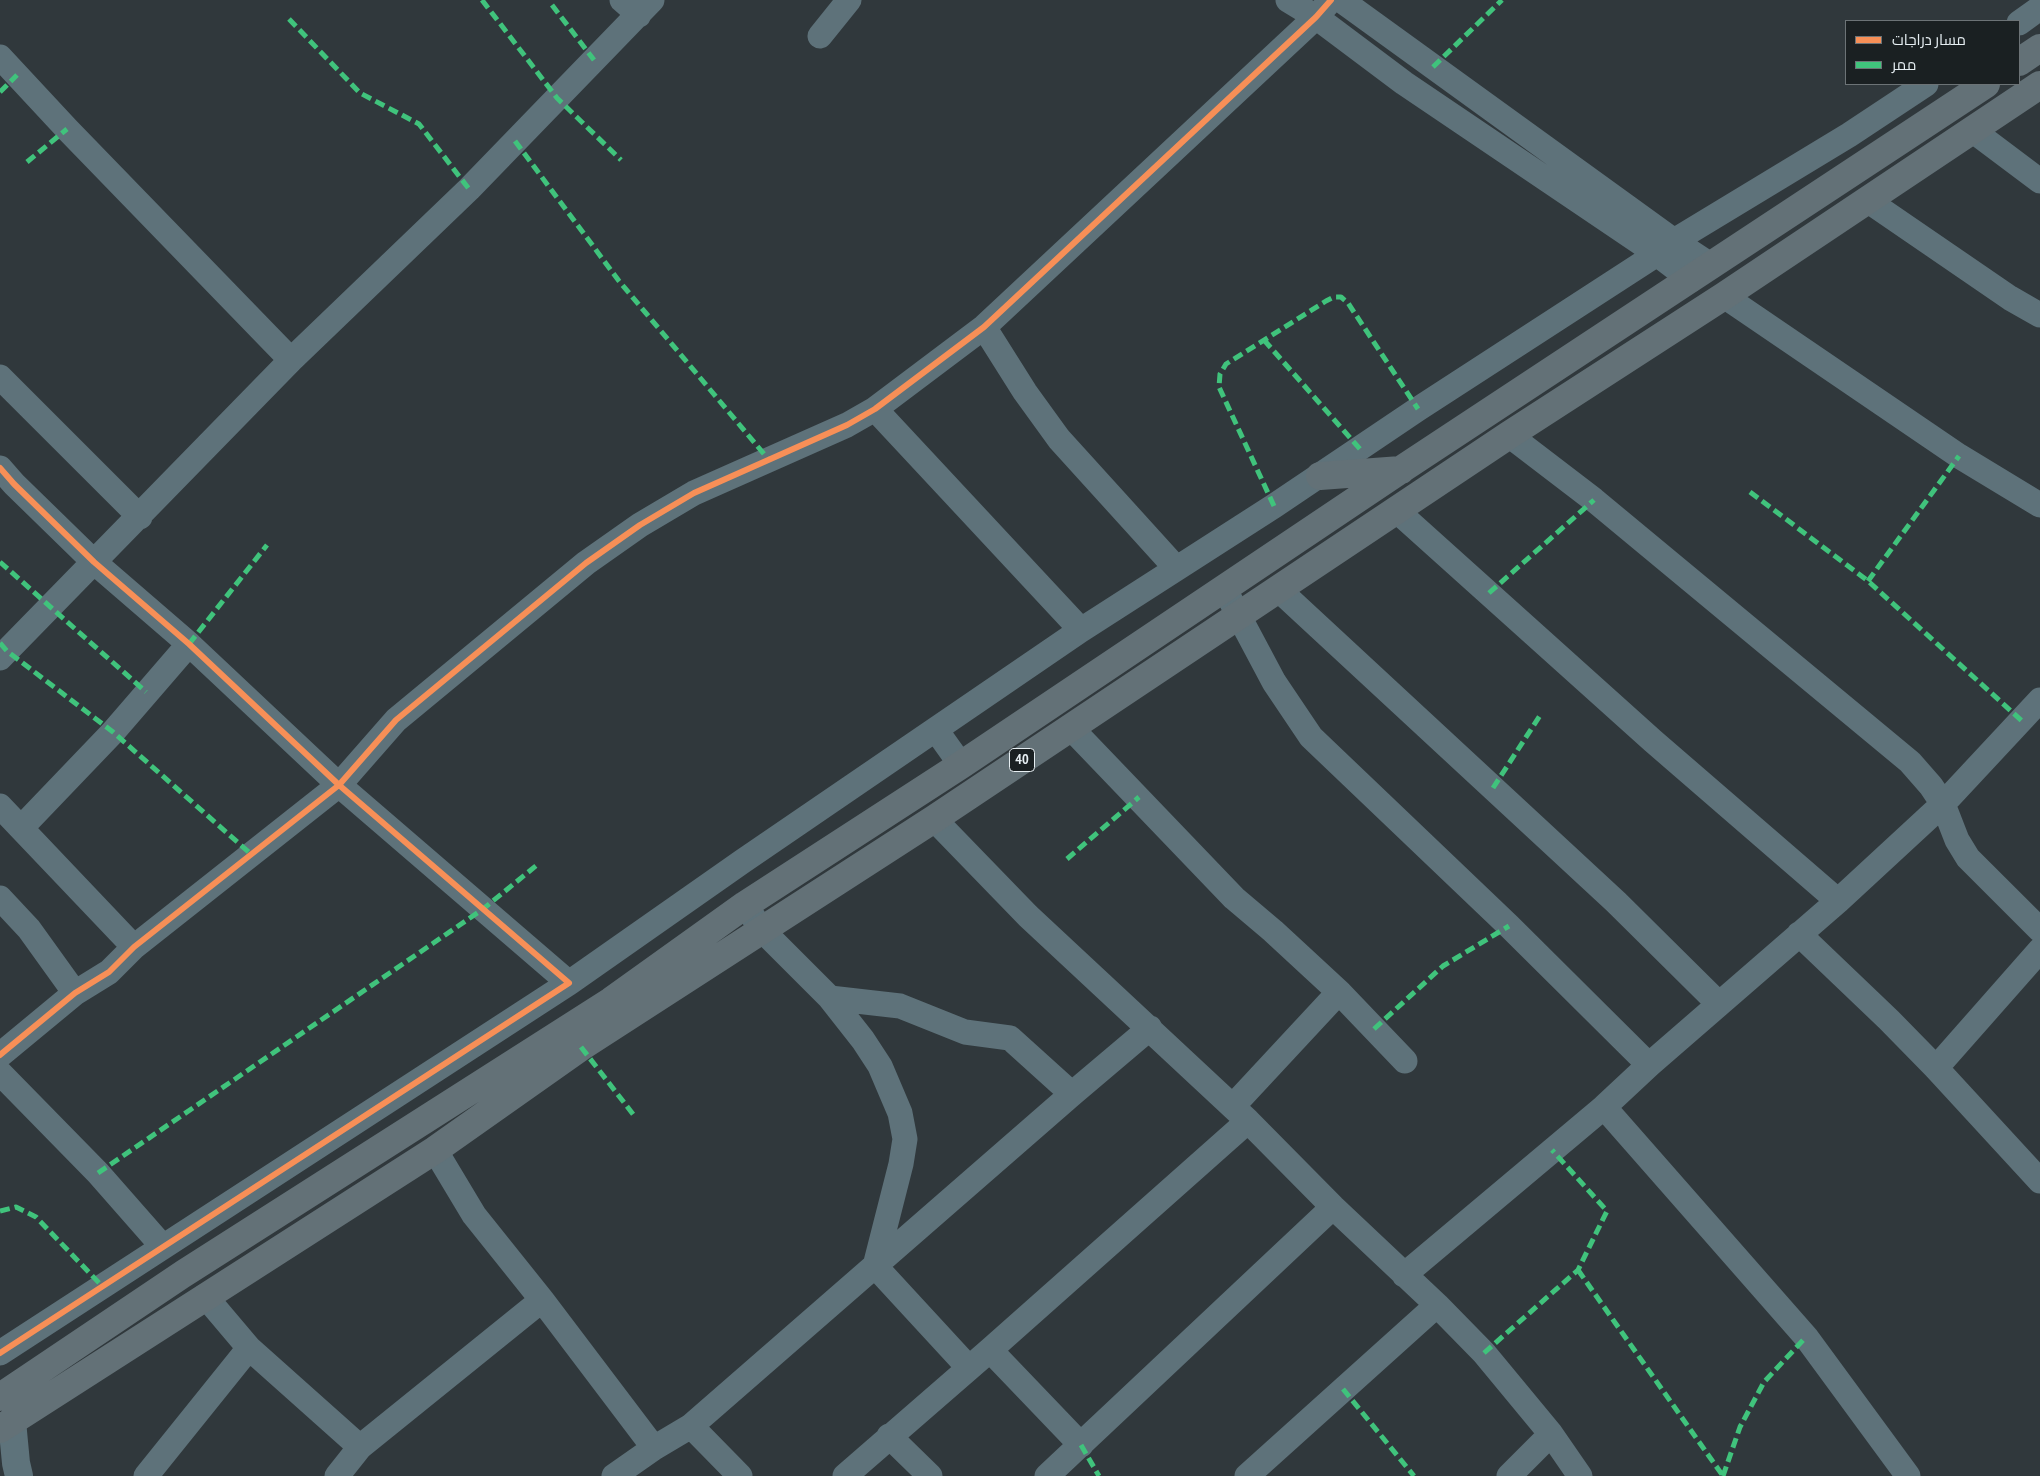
<!DOCTYPE html>
<html>
<head>
<meta charset="utf-8">
<style>
	body { margin:0 }
	#map { position:relative; width:2040px; height:1476px; overflow:hidden; background:#30383c; font-family:"PT Sans Narrow",Cairo,sans-serif }
	canvas { display:block }
	.legend { position:absolute; left:1845px; top:20px; width:175px; height:65px; box-sizing:border-box; background:#1a2022; border:1px solid #6c7376; margin:0; padding:6px 9px; list-style:none; font-size:15px; color:#e7eff3 }
	.legend li { display:flex; align-items:center; gap:10px; height:25px }
	.legend b { width:25px; border:1px solid #6c7376 }
</style>
</head>
<body>
<div id="map">
<canvas width="2040" height="1476"></canvas>
<ul class="legend">
<li><b style="height:6px;background:#f78f57"></b>مسار دراجات</li>
<li><b style="height:6px;background:#40c37c"></b>ممر</li>
</ul>
</div>
<script>
const context = document.querySelector('canvas').getContext('2d');
context.lineJoin = 'round';
const poly = rows => new Path2D(rows.map(r => 'M' + r).join(''));
function trace(path, color, width, dash) { context.strokeStyle = color; context.lineWidth = width; context.lineCap = dash ? 'butt' : 'round'; context.setLineDash(dash || []); context.stroke(path); }
function label(font, color, halo, rows, align = 'center') {
  context.font = font + ' "PT Sans Narrow",sans-serif'; context.lineWidth = 4; context.setLineDash([]); context.textBaseline = 'middle'; context.strokeStyle = halo; context.fillStyle = color; for (const [text, x, y, turn = 0] of rows) {
    context.save(); context.translate(x, y); context.rotate((+turn || 0) * Math.PI / 180); context.textAlign = isNaN(turn) ? turn : align; if (halo) context.strokeText(text, 0, 0); context.fillText(text, 0, 0); context.restore();
  }
}
const minor = poly([
	[622,0,639,15],
	[1288,0,1316,17,1404,83,1657,254,1691,280],
	[1341,0,1674,241,1712,266],
	[2019,23,2040,8],
	[820,36,849,0],
	[0,57,67,129,291,360],
	[1972,130,2040,181],
	[1867,200,2010,298,2040,315],
	[1724,296,1959,456,2040,505],
	[984,327,1025,392,1059,439,1176,568],
	[0,377,140,517],
	[875,409,1081,630,1274,506,1418,409,1657,254,1674,241,1849,135,1926,84],
	[1509,435,1594,500,1910,762,1931,786,1943,804,1957,840,1968,858,2040,930],
	[0,468,14,484,94,562,189,644,339,785,569,983,0,1353],
	[1397,511,1653,741,1838,901],
	[1224,588,1274,682,1311,737,1509,926,1649,1065],
	[1278,589,1616,902,1719,1004],
	[0,658,291,360,469,189,652,0],
	[1070,727,1234,898,1273,931,1339,992,1405,1061],
	[936,730,961,765],
	[0,806,134,947],
	[934,819,1028,916,1248,1121,1333,1207,1437,1305,1484,1353,1551,1434,1580,1476],
	[22,827,113,732,189,644],
	[0,898,29,929,75,993],
	[745,905,762,930,830,998,863,1040,880,1066,900,1113,905,1139,901,1164,875,1266,969,1368],
	[1799,934,1889,1020,1936,1068,2040,1181],
	[569,983,743,861,1081,630],
	[830,998,900,1006,965,1032,1010,1038,1072,1094],
	[0,1055,75,993,109,972,134,947,339,785,396,720,586,563,640,525,694,493,847,425,875,409,984,327,1316,17,1331,0],
	[1936,1068,2040,950],
	[0,1073,98,1173,163,1247],
	[1233,1106,1339,992],
	[1604,1107,1806,1337,1908,1476],
	[435,1150,474,1215,542,1300,654,1448],
	[1404,1275,1604,1107,1649,1065,1838,901,1943,804,2040,700],
	[205,1296,249,1348,360,1447],
	[990,1350,1081,1445],
	[691,1426,740,1476],
	[889,1436,930,1476],
	[146,1476,249,1348],
	[337,1476,360,1447,542,1300],
	[614,1476,654,1448,691,1426,1072,1094,1150,1028],
	[845,1476,990,1350,1248,1121],
	[1047,1476,1333,1207],
	[1247,1476,1437,1305],
	[1509,1476,1551,1434]
]);
const major = poly([
	[12,1421,16,1463,19,1476]
]);
const highway = poly([
	[2019,62,2040,48],
	[1320,476,1401,470],
	[0,1397,183,1274,611,1001,745,905,961,765,1402,469,1986,84],
	[0,1429,435,1150,581,1047,934,819,1509,435,1724,296,2040,85]
]);
const quiet = poly([
	[482,0,557,98,621,160],
	[552,5,594,60],
	[289,19,360,93,419,124,469,189],
	[1433,67,1502,0],
	[0,92,17,75],
	[515,141,619,281,769,460],
	[27,162,67,129],
	[1264,340,1360,449],
	[1750,492,1868,581,2022,721],
	[1274,506,1219,387,1220,374,1226,364,1326,301,1334,297,1341,297,1348,303,1418,409],
	[0,562,146,692],
	[1868,581,1959,456],
	[1489,593,1594,500],
	[0,643,7,651,113,732,252,855],
	[189,644,267,545],
	[1493,788,1541,714],
	[1067,859,1139,797],
	[1374,1029,1443,966,1509,926],
	[581,1047,636,1118],
	[98,1173,483,909,537,865],
	[0,1211,16,1207,36,1217,102,1286],
	[1578,1270,1723,1476],
	[1484,1353,1578,1270,1607,1211,1552,1150],
	[1343,1389,1414,1476],
	[1081,1445,1099,1476],
	[1723,1476,1740,1427,1764,1382,1806,1337]
]);
const cycleway = poly([
	[0,468,14,484,94,562,189,644,339,785,569,983,0,1353],
	[0,1055,75,993,109,972,134,947,339,785,396,720,586,563,640,525,694,493,847,425,875,409,984,327,1316,17,1331,0]
]);
const shields = [
	[1022,760,25]
];
const shieldNames = [
	["40",1022,760]
];
trace(minor, '#5e727a', 25);
trace(major, '#5e737b', 28);
trace(highway, '#637177', 28);
trace(quiet, '#40c37c', 5, [10, 5]);
trace(cycleway, '#f78f57', 6);
for (const [x, y, w] of shields) { const box = new Path2D(); box.roundRect(x - w / 2, y - 11.5, w, 23, 4); context.fillStyle = '#1a2022'; context.fill(box); trace(box, '#e7eff3', 1); }
label('bold 14px', '#e7eff3', null, shieldNames);
</script>
</body>
</html>
